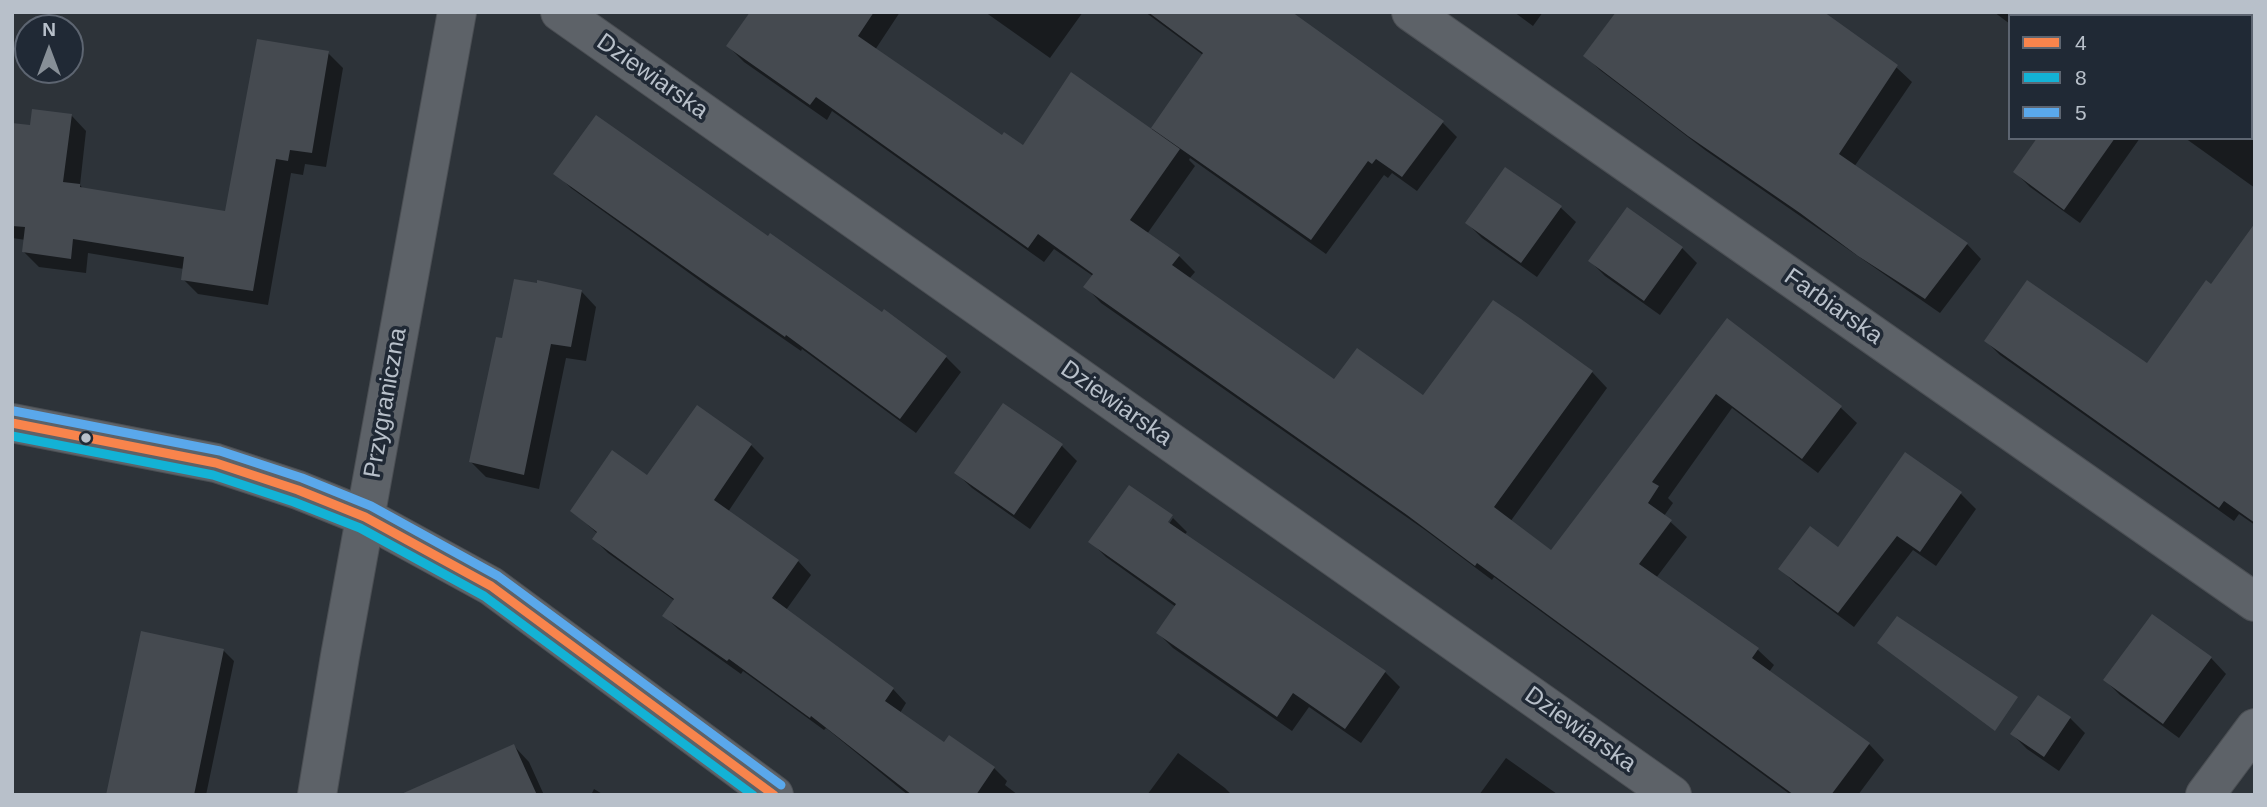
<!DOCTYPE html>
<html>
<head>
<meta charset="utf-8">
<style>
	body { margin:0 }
	#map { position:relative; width:2267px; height:807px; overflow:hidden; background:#2d3339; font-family:Helvetica,sans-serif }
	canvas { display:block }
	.frame { position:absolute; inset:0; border:14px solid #b8c0ca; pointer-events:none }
	.legend { position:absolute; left:2008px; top:14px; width:245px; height:126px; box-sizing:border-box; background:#202935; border:2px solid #5d6571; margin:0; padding:9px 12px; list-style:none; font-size:21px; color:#b8c0ca }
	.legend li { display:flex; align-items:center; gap:14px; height:35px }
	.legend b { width:35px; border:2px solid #5d6571 }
	.north { position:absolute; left:14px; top:14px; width:70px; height:70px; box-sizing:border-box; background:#202935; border:2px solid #5d6571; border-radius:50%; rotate:0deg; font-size:19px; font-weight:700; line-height:28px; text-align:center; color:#b8c0ca }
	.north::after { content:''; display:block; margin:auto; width:24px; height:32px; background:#878f97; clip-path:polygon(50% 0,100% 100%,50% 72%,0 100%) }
</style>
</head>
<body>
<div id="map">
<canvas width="2267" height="807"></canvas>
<div class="frame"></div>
<ul class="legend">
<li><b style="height:9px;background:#f8844c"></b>4</li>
<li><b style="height:9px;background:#13b2d5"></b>8</li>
<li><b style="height:9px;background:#5aa8eb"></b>5</li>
</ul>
<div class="north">N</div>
</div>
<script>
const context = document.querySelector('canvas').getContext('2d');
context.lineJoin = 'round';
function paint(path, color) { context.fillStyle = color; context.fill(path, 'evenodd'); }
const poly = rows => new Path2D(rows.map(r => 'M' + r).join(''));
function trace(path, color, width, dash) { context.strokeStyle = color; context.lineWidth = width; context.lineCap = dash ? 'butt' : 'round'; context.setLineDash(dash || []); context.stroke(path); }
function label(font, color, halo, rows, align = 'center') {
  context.font = font + ' Helvetica,sans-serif'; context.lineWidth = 7; context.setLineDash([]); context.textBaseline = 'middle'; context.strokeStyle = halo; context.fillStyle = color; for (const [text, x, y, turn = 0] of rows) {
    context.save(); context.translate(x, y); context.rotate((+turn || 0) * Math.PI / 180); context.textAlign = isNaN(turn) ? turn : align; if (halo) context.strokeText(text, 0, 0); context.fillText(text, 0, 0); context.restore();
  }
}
const shadow = poly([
	[753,12,900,12,875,50,1002,137,1023,147,1151,131,1203,55,1145,12,1281,12,1442,122,1457,137,1417,191,1392,173,1388,178,1384,175,1326,254,1190,158,1189,160,1195,166,1147,234,1179,256,1195,272,1189,279,1335,382,1423,397,1592,372,1607,388,1510,522,1552,552,1727,320,1841,408,1857,423,1818,473,1732,408,1668,498,1673,503,1664,516,1687,537,1656,578,1758,650,1774,665,1769,672,1869,744,1884,760,1858,795,1791,795,1494,577,1492,580,1425,530,1101,303,1086,287,1093,276,1054,249,1044,262,832,111,827,120,744,62,728,46],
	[985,12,1083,12,1050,58],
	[1514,12,1543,12,1533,26],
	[1822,12,1897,68,1912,82,1854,167,1967,244,1981,259,1940,313,1705,150,1600,70,1585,56],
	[1994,12,2116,12,2120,16,2010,16,2010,24],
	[328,53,343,68,326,167,305,164,303,175,291,173,268,305,198,294,183,279,184,269,88,253,86,273,39,267,24,252,26,240,12,238,12,124,32,127,71,115,86,131,80,185,84,190,227,213],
	[2251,92,2255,95,2255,188,2185,138,2251,138],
	[2039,138,2140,138,2080,223,2030,187,2015,172],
	[556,173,768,239,946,357,961,372,916,433,802,349,801,351,710,288,571,188],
	[1560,207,1576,222,1537,277,1482,238,1467,223],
	[1682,248,1697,263,1660,315,1605,276,1590,261],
	[581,291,596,307,586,361,566,358,539,489,486,477,471,462,503,340],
	[1986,341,2147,365,2255,393,2255,525,2239,514,2234,521,2000,355],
	[1004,405,1062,446,1077,461,1030,529,972,488,956,473],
	[751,445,764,458,728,512,798,561,811,575,786,610,893,689,906,703,900,713,944,744,994,768,1007,781,1005,785,1018,795,908,795,826,728,824,730,743,671,741,674,678,629,664,616,675,601,608,553,594,539,598,534,572,511,648,477],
	[1906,455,1961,494,1976,509,1936,566,1913,550,1854,627,1796,584,1780,569,1838,550],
	[1130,488,1172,517,1169,517,1165,530,1173,518,1187,532,1184,535,1385,672,1400,687,1361,743,1309,707,1292,731,1173,648,1158,633,1176,607,1106,557,1091,542],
	[223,650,234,661,206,795,111,795],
	[2211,658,2226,674,2179,738,2120,695,2105,680],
	[2070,718,2085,733,2059,771,2027,749,2012,734],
	[514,746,529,762,544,795,445,795],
	[1178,753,1225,788,1232,795,1147,795],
	[1506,758,1557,794,1558,795,1479,795],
	[594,789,604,795,591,795]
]);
const building = poly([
	[750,12,874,12,858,36,1002,135,1004,132,1023,145,1071,72,1180,149,1130,220,1180,255,1172,265,1334,379,1357,348,1423,395,1493,300,1521,319,1593,371,1494,507,1551,550,1727,318,1842,406,1802,459,1716,394,1652,482,1659,486,1648,503,1672,520,1639,564,1759,648,1752,658,1870,743,1831,795,1794,795,1477,563,1475,566,1407,515,1083,287,1093,274,1038,234,1028,248,816,97,810,105,726,46],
	[1148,12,1292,12,1444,121,1402,177,1376,159,1372,164,1368,161,1311,240,1151,128,1203,53],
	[1616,12,1824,12,1898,65,1839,154,1968,243,1925,299,1858,256,1800,213,1688,136,1583,56],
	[257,39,329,51,312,153,290,150,288,161,276,159,253,291,181,280,184,257,73,239,71,259,22,252,25,227,12,226,12,123,30,125,32,109,72,114,63,182,80,184,80,187,225,211],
	[596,115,768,236,770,233,882,312,884,309,947,356,900,419,786,335,785,337,693,273,553,174],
	[2037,138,2115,138,2064,210,2013,172],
	[1505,167,1562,206,1521,263,1465,223],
	[1627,207,1683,247,1644,301,1588,261],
	[2255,223,2255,523,2224,501,2219,508,1984,341,2027,280,2147,363,2206,280,2211,284],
	[514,279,537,283,537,280,582,290,571,347,551,344,524,475,469,462,496,337,502,338],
	[1003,403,1063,444,1014,515,954,473],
	[697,405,752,444,714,500,799,560,772,598,894,688,885,701,944,742,949,735,995,767,976,795,912,795,811,716,810,718,729,659,727,661,662,616,674,599,592,539,597,532,570,511,612,450,647,475],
	[1905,452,1962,492,1920,552,1897,536,1838,613,1778,569,1810,526,1838,547],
	[1129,485,1173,515,1168,522,1386,671,1345,729,1293,693,1277,717,1156,633,1176,604,1088,542],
	[2152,614,2212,657,2163,724,2103,680],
	[1897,616,2018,697,1995,731,1877,643],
	[141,631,224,649,194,795,106,795],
	[2038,695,2071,717,2044,757,2010,734],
	[514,744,537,795,399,795]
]);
const minor = poly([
	[560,12,1672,795],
	[1411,12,2255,602],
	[2247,12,2255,18],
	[12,423,216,463,298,490,365,517,491,586,774,795],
	[317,795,340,656,457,12],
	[2205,795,2255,728]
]);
const bus1 = poly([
	[12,423,216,463,298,490,365,517,491,586,774,795]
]);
const bus2 = poly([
	[12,436,213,475,294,502,360,528,484,596,753,795]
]);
const bus3 = poly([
	[14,411,220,451,302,478,371,506,498,576,781,785]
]);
const markers = [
	[86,438,6,"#b8c0ca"]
];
const streetNames = [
	["Dziewiarska",652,77,35],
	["Farbiarska",1833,307,35],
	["Przygraniczna",386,403,-80],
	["Dziewiarska",1116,404,35],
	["Dziewiarska",1580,730,35]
];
paint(shadow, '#0007');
paint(building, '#454a50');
trace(minor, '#4b4f54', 40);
trace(minor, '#5d6268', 38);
trace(bus1, '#f8844c', 9);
trace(bus2, '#13b2d5', 9);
trace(bus3, '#5aa8eb', 9);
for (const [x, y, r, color] of markers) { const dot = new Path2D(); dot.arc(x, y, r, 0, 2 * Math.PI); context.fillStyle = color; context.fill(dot); trace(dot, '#202935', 2.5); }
label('24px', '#b8c0ca', '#202935', streetNames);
</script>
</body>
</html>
